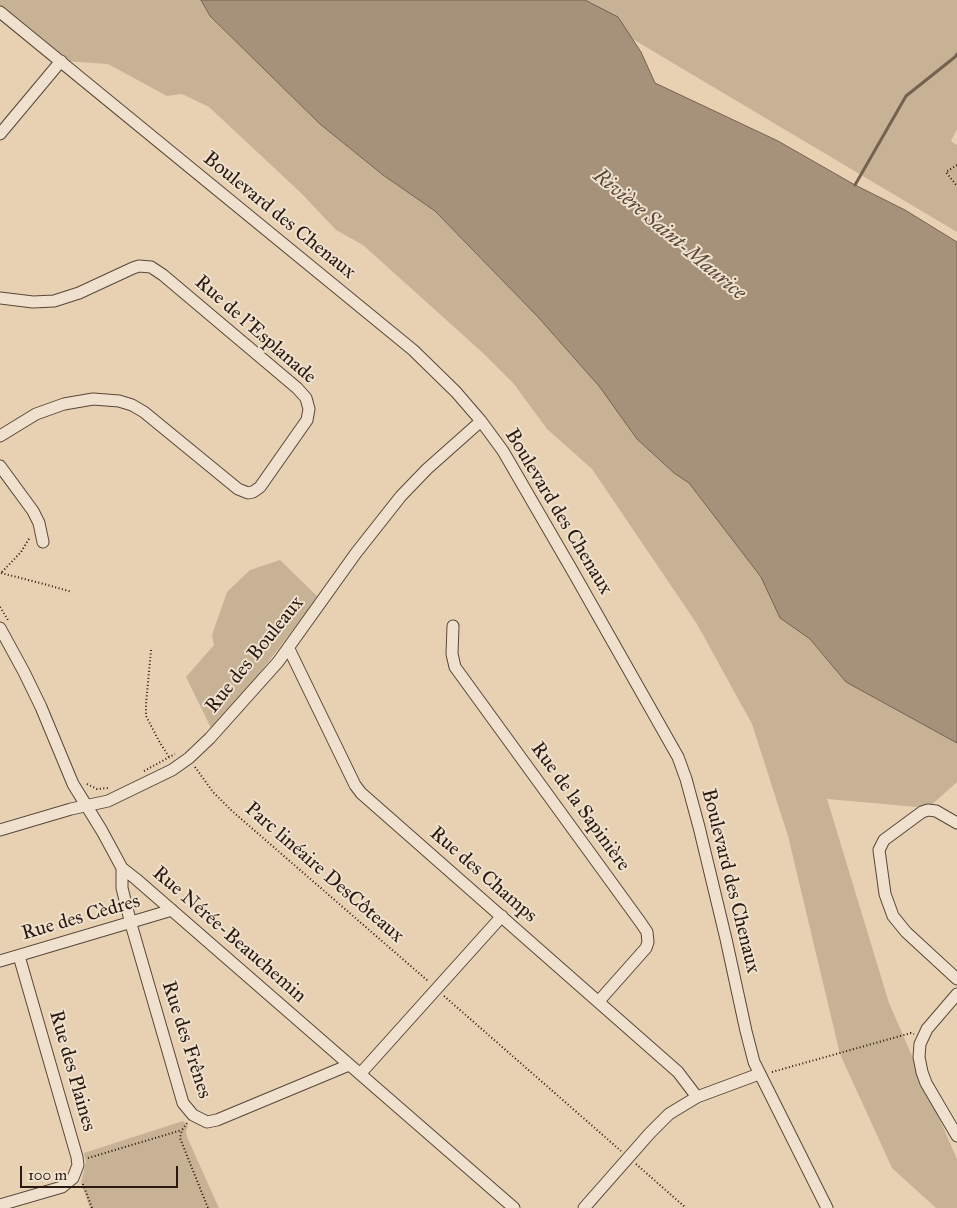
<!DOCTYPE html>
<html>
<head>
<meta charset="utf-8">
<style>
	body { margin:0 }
	#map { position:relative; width:957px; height:1208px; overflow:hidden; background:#e7d1b2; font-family:"IM FELL Great Primer",serif }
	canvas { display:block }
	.scale { position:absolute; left:20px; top:1166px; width:158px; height:22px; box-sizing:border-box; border:2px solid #291910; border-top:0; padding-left:6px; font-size:15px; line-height:18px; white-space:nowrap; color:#291910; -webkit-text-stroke:4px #efe1cd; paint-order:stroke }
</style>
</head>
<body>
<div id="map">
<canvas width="957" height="1208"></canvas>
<div class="scale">100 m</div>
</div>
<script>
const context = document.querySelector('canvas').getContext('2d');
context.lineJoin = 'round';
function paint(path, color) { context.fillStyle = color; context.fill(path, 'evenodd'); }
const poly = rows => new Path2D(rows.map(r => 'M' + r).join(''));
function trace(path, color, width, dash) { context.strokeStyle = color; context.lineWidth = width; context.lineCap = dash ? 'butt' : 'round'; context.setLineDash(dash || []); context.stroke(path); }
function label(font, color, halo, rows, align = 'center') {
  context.font = font + ' "IM FELL Great Primer",serif'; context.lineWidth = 4; context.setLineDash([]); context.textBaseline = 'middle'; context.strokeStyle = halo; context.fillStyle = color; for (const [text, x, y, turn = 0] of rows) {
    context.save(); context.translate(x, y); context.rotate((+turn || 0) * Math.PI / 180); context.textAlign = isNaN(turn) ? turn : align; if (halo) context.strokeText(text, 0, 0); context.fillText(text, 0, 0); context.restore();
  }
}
const green = poly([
	[0,0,201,0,210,16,320,124,383,175,435,211,538,317,599,386,637,439,674,473,689,483,761,577,780,618,810,639,846,682,957,743,957,782,928,808,827,799,889,1003,957,1159,957,1208,936,1208,892,1168,840,1054,788,836,752,724,697,624,592,469,547,429,514,384,483,353,363,245,336,230,301,193,209,107,182,94,167,96,108,64,65,61,0,7],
	[567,0,957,0,957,129,951,141,957,145,957,232],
	[280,560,318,597,238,701,212,730,186,677,214,645,212,635,227,592,250,570],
	[183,1121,188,1126,186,1131,187,1137,219,1208,90,1208,81,1183,86,1162,84,1153]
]);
const water = poly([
	[201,0,585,0,618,17,641,52,655,83,778,141,855,185,905,210,957,242,957,743,846,682,810,639,780,618,761,577,689,483,674,473,637,439,599,386,538,317,435,211,383,175,320,124,210,16,201,0]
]);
const stream = poly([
	[855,185,906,96,955,57,957,54]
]);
const path = poly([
	[957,165,946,172,957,186],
	[2,572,21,552,30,537],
	[1,573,44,584,72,592],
	[0,607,8,620],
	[151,650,146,704,146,716,159,741,169,757],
	[195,767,213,792,232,811,428,981],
	[144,771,175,754],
	[87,784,97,789,108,788],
	[444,996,621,1151],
	[772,1072,911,1033,914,1034],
	[187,1123,182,1130,180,1138,208,1208],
	[88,1158,182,1130],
	[636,1164,686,1208],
	[83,1184,92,1208]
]);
const minor = poly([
	[0,12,413,350,456,392,481,421,503,451,572,570,678,757,686,779,699,827,726,939,746,1031,754,1062,827,1208],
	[0,134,61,61],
	[0,298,33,302,54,301,79,293,133,268,139,266,151,267,163,275,297,388,306,398,309,409,307,420,260,487,253,492,248,493,238,489,144,412,132,405,119,401,93,399,64,404,36,414,0,436],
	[0,466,33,511,39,523,43,542],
	[453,626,452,654,455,667,641,923,647,932,648,942,646,948,599,1001],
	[0,628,24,672,41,707,73,784,102,831,122,868,136,879,514,1208],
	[289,649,355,785,361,793,678,1072,697,1097],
	[957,823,936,811,928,810,922,812,884,840,879,850,885,894,893,916,906,932,957,979],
	[0,830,71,809,108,801,172,770,189,758,210,738,278,662,356,553,401,496,427,469,481,421],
	[122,868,122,888,131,924,183,1103,193,1115,207,1122,217,1120,349,1065],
	[0,961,172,910],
	[957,994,927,1029,920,1044,919,1057,922,1072,926,1083,957,1136],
	[360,1074,502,916],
	[0,1205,62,1187,73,1178,78,1165,77,1157,19,956],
	[584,1208,650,1133,669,1114,697,1097,759,1074]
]);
const streetNames = [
	["Boulevard des Chenaux",279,216,39],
	["Rue de l'Esplanade",255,330,41],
	["Boulevard des Chenaux",558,512,59],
	["Rue des Bouleaux",255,655,-51],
	["Rue de la Sapinière",580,807,54],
	["Parc linéaire DesCôteaux",324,873,41],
	["Rue des Champs",483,875,41],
	["Boulevard des Chenaux",730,881,76],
	["Rue des Cèdres",81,918,-16],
	["Rue Nérée-Beauchemin",229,935,41],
	["Rue des Frênes",186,1040,72],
	["Rue des Plaines",72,1071,74]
];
const waterNames = [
	["Rivière Saint-Maurice",669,235,40]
];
paint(green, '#c7b296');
paint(water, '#a6927b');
trace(water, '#746250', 1);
trace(stream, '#746250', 3);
trace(minor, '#584738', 13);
trace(path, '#291910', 2, [1, 2.5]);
trace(minor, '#efe1cd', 11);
label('20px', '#291910', '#efe1cd', streetNames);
label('italic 21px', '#5b493b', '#efe1cd', waterNames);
</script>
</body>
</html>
